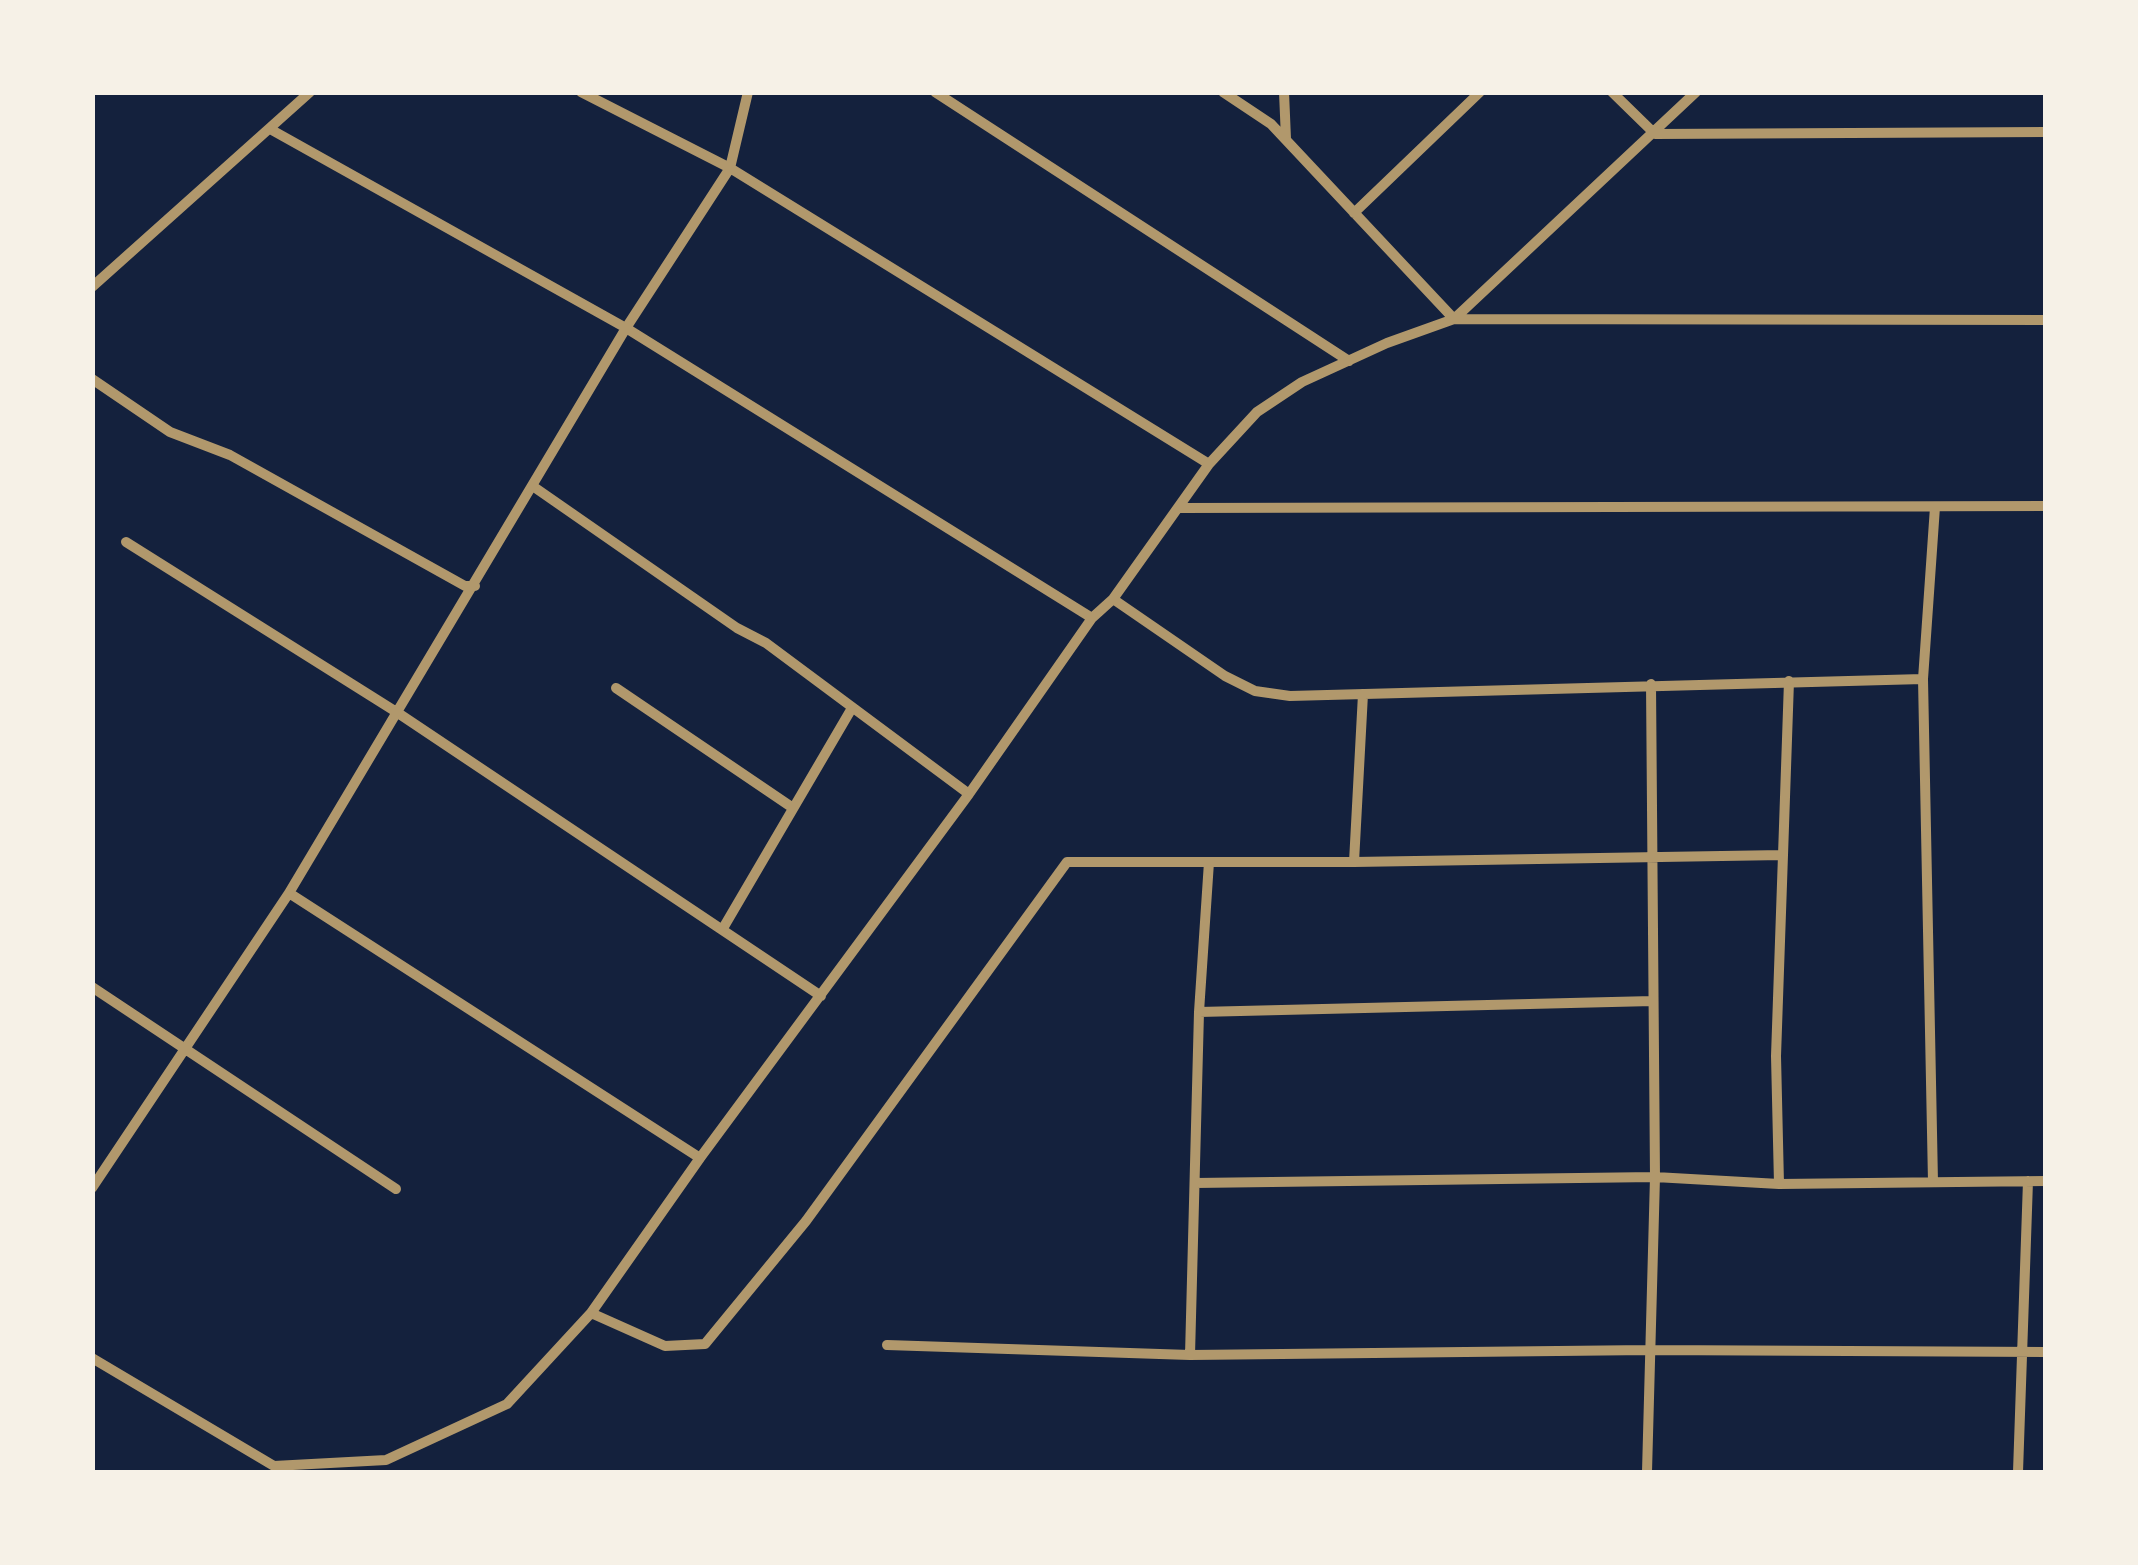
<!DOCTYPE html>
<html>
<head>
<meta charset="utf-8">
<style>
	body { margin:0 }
	#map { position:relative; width:2138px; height:1565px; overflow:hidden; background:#14213d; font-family:"Varela Round",sans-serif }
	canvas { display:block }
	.frame { position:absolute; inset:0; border:95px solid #f6f1e7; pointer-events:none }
</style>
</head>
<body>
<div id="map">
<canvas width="2138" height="1565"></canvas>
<div class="frame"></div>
</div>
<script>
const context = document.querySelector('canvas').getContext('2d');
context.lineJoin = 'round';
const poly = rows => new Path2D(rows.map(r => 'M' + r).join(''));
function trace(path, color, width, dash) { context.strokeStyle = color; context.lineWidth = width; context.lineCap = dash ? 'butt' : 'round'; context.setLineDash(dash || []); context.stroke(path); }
const minor = poly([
	[581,92,730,168,1209,464],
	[935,92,1349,361],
	[1223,92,1271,124,1454,319,2046,320],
	[1284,92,1286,139],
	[1612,92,1655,134,2046,132],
	[270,129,626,328,1092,618],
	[1354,213,1480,92],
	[92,287,310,92],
	[92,379,170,432,230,455,465,586,475,586],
	[534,487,737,628,766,643,969,794],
	[1180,508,2046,506],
	[126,542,398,713,821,996],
	[1113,599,1225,676,1255,691,1290,696,1923,679],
	[616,688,793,808],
	[1783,855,1789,681],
	[1354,862,1363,694],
	[289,893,700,1158],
	[722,930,852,708],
	[92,987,396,1189],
	[1199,1012,1653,1001],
	[1933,1182,1923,679,1935,507],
	[1195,1183,1655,1177,1779,1184,2046,1181],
	[92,1188,289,893,626,328,730,168,748,92],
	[591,1313,665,1346,705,1344,806,1221,1067,862,1354,862,1783,855,1776,1056,1779,1184],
	[887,1345,1190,1355,1649,1350,2046,1352],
	[1190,1355,1199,1012,1209,862],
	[92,1358,274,1466,386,1460,507,1404,591,1313,700,1158,969,794,1092,618,1113,599,1209,464,1257,412,1302,382,1387,343,1454,319,1696,92],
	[1647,1472,1655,1177,1651,684],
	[2018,1472,2028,1181]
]);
trace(minor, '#b1986c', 10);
</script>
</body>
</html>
